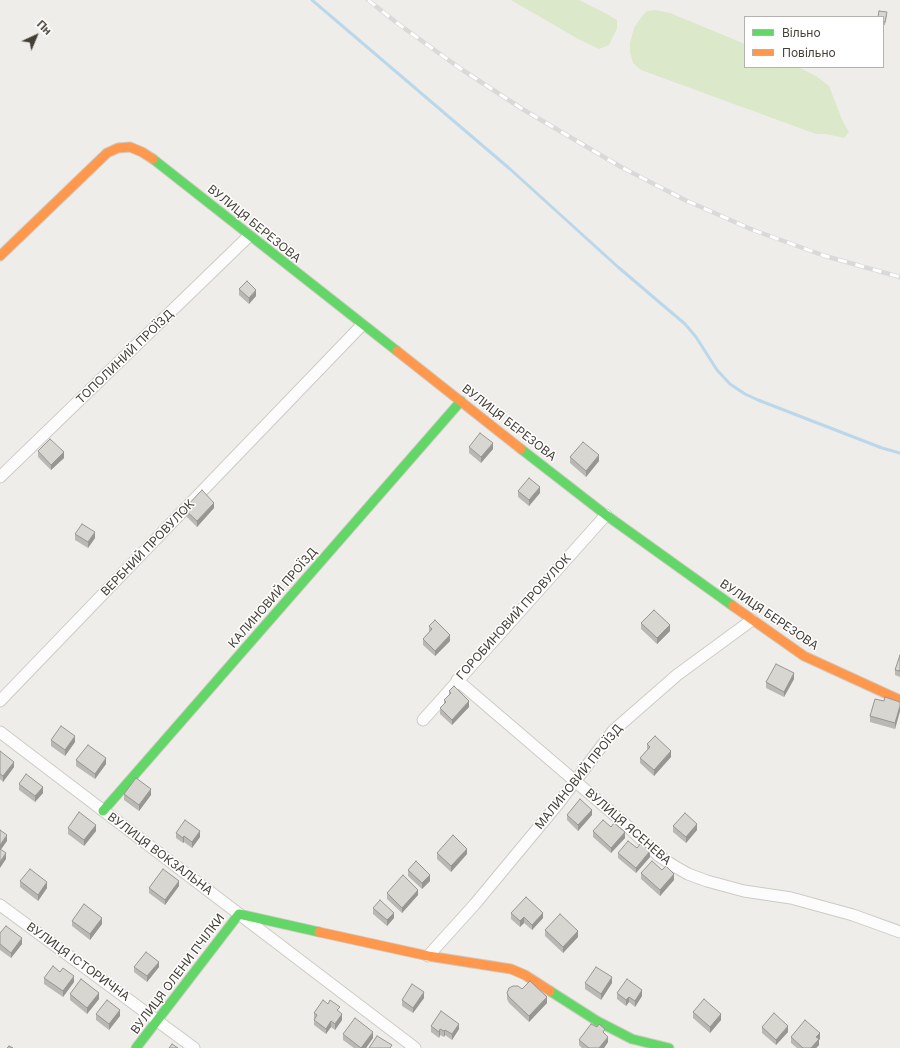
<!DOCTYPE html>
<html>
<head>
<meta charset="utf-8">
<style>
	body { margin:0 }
	#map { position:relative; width:900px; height:1048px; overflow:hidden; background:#efede9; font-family:Inter,sans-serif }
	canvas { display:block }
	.legend { position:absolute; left:744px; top:16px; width:140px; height:52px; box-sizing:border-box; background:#fff; border:1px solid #b4b2af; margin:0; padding:5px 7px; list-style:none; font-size:12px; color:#443f36 }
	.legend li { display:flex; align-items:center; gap:8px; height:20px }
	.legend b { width:20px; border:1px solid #b4b2af }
	.north { position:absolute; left:16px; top:16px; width:40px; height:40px; -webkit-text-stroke:3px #fff; paint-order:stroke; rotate:44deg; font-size:11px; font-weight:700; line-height:16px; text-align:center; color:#443f36 }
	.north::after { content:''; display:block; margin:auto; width:14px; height:18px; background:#443f36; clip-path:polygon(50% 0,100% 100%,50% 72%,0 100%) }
</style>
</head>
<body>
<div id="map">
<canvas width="900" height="1048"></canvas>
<ul class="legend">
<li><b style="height:5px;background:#63d668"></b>Вільно</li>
<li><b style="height:5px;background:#ff974d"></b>Повільно</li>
</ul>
<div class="north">Пн</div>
</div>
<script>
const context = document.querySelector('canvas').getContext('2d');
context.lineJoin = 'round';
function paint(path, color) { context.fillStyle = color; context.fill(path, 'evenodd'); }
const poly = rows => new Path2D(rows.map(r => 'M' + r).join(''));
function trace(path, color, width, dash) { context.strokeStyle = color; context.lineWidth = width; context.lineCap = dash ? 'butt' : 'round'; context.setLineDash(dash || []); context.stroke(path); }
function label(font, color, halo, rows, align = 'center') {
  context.font = font + ' Inter,sans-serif'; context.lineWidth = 3; context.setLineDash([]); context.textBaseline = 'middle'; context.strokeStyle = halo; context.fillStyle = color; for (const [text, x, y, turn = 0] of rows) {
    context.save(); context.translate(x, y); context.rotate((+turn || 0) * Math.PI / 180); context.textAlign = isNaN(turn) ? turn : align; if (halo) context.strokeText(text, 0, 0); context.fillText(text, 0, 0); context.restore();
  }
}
const green = poly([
	[511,0,579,0,607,14,617,20,617,29,609,45,599,49,580,40],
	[656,10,670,13,745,44,745,67,798,67,816,76,829,86,843,122,849,132,844,138,826,134,816,134,641,70,633,63,630,52,630,43,634,28,643,15,647,11]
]);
const stream = poly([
	[312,0,510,169,618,267,685,324,696,337,717,370,730,384,745,394,758,400,882,448,900,453]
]);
const street = poly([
	[0,477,249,236],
	[457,680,624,823,659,856,674,866,688,874,707,881,744,891,791,898,853,915,900,932],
	[0,701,362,325],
	[423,720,606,515],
	[0,732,415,1048],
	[0,905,194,1048],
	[428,956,475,904,558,804,613,731,677,675,752,620]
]);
const fast = poly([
	[153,159,397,351],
	[521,449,606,515,733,606],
	[103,811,461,401],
	[550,991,597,1021,632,1039,669,1048],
	[136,1048,239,914,319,932]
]);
const slow = poly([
	[0,256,107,153,118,148,130,147,142,152,153,159],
	[397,351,521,449],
	[733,606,804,656,900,700],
	[319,932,428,956,511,969,525,975,550,991]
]);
const rail = poly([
	[368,0,397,23,461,69,524,110,621,167,685,200,753,230,825,256,900,277]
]);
const wall = poly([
	[887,15,885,25,883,25,883,17],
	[239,289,256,296,249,304,239,295],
	[469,447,493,449,481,463,469,453],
	[38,451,64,458,51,470,38,457],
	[570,457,599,461,586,477,570,463],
	[518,491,540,493,529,506,518,497],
	[214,508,197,527,184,514,184,509],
	[75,534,95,538,88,548,75,540],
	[641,623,670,631,657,644,641,629],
	[429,626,450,641,435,656,423,645,423,639,429,632],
	[900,655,900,677,895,675,895,670],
	[794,679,784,697,766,688,766,682],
	[449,691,469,707,452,725,440,714,440,708,444,704,444,700,449,695],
	[884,701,900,702,900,711,895,729,870,722,870,716],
	[51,740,75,742,65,756,51,746],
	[647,744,671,757,654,776,640,763,640,758,647,750],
	[0,751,14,767,3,782,0,779],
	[76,760,106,764,95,779,76,766],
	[19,784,43,793,35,802,19,790],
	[124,794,151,795,139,811,124,800],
	[567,815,592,815,578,831,567,820],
	[673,826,697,830,686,843,673,832],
	[68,828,96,831,84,846,68,834],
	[593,831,625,838,611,853,593,837],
	[176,833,200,837,192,848,184,842,183,843,176,838],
	[437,853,467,854,451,872,437,859],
	[618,853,650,857,636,873,618,858],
	[408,870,430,881,422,889,408,876],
	[641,873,674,880,660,896,641,879],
	[20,881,47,888,38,901,20,887],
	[179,886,165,905,149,893,149,888],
	[387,893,418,895,402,913,387,899],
	[373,908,394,918,387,926,373,914],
	[511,913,543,918,532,930,524,923,520,927,511,919],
	[72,921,102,924,90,940,72,926],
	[545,930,578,937,563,953,545,936],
	[0,933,22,944,11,958,0,950],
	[134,967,159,967,147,982,134,972],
	[44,978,74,982,63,997,44,984],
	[585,983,612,983,601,1000,585,989],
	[522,989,547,1003,529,1022,509,1003,507,999,507,993],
	[617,993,642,996,635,1007,629,1002,626,1006,617,999],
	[70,994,99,999,87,1014,70,1000],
	[424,998,413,1013,402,1006,402,1000],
	[340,1012,342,1020,335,1030,331,1027,326,1034,314,1025,314,1013],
	[693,1012,721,1020,710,1033,693,1018],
	[96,1014,120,1016,109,1030,96,1020],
	[431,1026,459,1029,452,1040,445,1035,444,1037,440,1035,439,1038,431,1032],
	[762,1027,788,1032,776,1045,762,1033],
	[343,1034,373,1038,366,1048,354,1048,343,1040],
	[605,1034,608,1042,604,1048,582,1048,579,1045,579,1040],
	[791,1037,820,1039,819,1040,819,1045,816,1048,797,1048,791,1043]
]);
const shadedWall = poly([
	[256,290,256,296,249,304,249,298],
	[493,443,493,449,481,463,481,457],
	[64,452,64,458,51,470,51,465],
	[599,455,599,461,586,477,586,471],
	[540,487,540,493,529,506,529,500],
	[214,503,214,508,197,527,197,521],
	[95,532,95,538,88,548,88,542],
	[670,625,670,631,657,644,657,638],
	[450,635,450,641,435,656,435,651],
	[794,673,794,679,784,697,784,692],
	[469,701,469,707,452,725,452,720],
	[900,706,900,711,895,729,895,723],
	[75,736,75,742,65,756,65,750],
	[671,751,671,757,654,776,654,770],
	[106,758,106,764,95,779,95,774],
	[14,762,14,767,3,782,3,776],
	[43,787,43,793,35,802,35,796],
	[151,789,151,795,139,811,139,805],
	[592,810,592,815,578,831,578,825],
	[697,824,697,830,686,843,686,837],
	[96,825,96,831,84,846,84,840],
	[200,831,200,837,192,848,192,842],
	[625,832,625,838,611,853,611,848],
	[7,835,7,841,0,851,0,845],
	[184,836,184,842,183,843,183,838],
	[467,849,467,854,451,872,451,866],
	[650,851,650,857,636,873,636,868],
	[6,853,6,859,0,868,0,862],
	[674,874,674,880,660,896,660,890],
	[430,875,430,881,422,889,422,883],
	[179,881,179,886,165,905,165,900],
	[47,882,47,888,38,901,38,895],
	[418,890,418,895,402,913,402,908],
	[394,913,394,918,387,926,387,920],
	[543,913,543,918,532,930,532,925],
	[524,917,524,923,520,927,520,921],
	[102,918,102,924,90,940,90,934],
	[578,931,578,937,563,953,563,947],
	[22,938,22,944,11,958,11,953],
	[159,962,159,967,147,982,147,976],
	[74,976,74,982,63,997,63,991],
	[612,977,612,983,601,1000,601,994],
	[642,990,642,996,635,1007,635,1001],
	[424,992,424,998,413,1013,413,1008],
	[99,993,99,999,87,1014,87,1008],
	[547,997,547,1003,529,1022,529,1016],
	[629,997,629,1002,626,1006,626,1000],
	[120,1010,120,1016,109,1030,109,1024],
	[342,1014,342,1020,335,1030,335,1024],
	[721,1014,721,1020,710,1033,710,1027],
	[331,1021,331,1027,326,1034,326,1029],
	[459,1024,459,1029,452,1040,452,1034],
	[788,1026,788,1032,776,1045,776,1040],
	[440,1029,440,1035,439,1038,439,1032],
	[445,1030,445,1035,444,1037,444,1031],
	[373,1032,373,1038,366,1048,361,1048],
	[820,1033,820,1039,819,1040,819,1045,816,1048,811,1048,816,1037],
	[608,1037,608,1042,604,1048,599,1048]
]);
const building = poly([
	[879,11,887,12,885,22,883,22,883,17,878,17,879,11],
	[247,281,256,290,249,298,239,289,247,281],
	[480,433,493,443,481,457,469,447,480,433],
	[50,439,64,452,51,465,38,451,50,439],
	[583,442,599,455,586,471,570,457,583,442],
	[529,478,540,487,529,500,518,491,529,478],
	[202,490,214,503,197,521,184,509,202,490],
	[82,524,95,532,88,542,75,534,82,524],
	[654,610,670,625,657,638,641,623,654,610],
	[435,620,450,635,435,651,423,639,432,629,429,626,435,620],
	[900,655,900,671,895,670,900,655],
	[776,664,794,673,784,692,766,682,776,664],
	[454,686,469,701,452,720,440,708,446,702,444,700,451,693,449,691,454,686],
	[885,697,900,702,900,706,895,723,870,716,875,699,884,701,885,697],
	[61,726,75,736,65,750,51,740,61,726],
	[655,736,671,751,654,770,640,758,650,747,647,744,655,736],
	[88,745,106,758,95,774,76,760,88,745],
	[0,751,14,762,3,776,0,774,0,751],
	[26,774,43,787,35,796,19,784,26,774],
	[136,778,151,789,139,805,124,794,136,778],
	[580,799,592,810,578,825,567,815,580,799],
	[79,812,96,825,84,840,68,828,79,812],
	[685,813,697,824,686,837,673,826,685,813],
	[185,820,200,831,192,842,184,836,183,838,176,833,185,820],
	[603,820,611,827,614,823,625,832,611,848,593,831,603,820],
	[0,830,7,835,0,845,0,830],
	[453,835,467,849,451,866,437,853,453,835],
	[628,841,637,848,641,843,650,851,636,868,618,853,628,841],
	[0,849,6,853,0,862,0,849],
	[416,861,430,875,422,883,408,870,416,861],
	[652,861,662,870,666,866,674,874,660,890,641,873,652,861],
	[30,869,47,882,38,895,20,881,30,869],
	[163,869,179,881,165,900,149,888,163,869],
	[403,875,418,890,402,908,387,893,403,875],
	[526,897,543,913,532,925,524,917,520,921,511,913,526,897],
	[380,900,394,913,387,920,373,908,380,900],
	[84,904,102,918,90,934,72,921,84,904],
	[560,914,578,931,563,947,545,930,560,914],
	[6,926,22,938,11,953,0,944,0,933,6,926],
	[146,952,159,962,147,976,134,967,146,952],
	[53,966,60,972,63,968,74,976,63,991,44,978,53,966],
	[596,967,612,977,601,994,585,983,596,967],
	[81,979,99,993,87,1008,70,994,81,979],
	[627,979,642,990,635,1001,629,997,626,1000,617,993,627,979],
	[530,981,547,997,529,1016,509,997,507,993,509,988,513,986,518,986,522,989,530,981],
	[412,984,424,992,413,1008,402,1000,412,984],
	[704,999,721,1014,710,1027,693,1012,704,999],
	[107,1000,120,1010,109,1024,96,1014,107,1000],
	[323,1000,328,1004,330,1000,340,1007,337,1010,342,1014,335,1024,331,1021,326,1029,314,1020,317,1015,314,1013,323,1000],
	[441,1011,459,1024,452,1034,445,1030,444,1031,440,1029,439,1032,431,1026,441,1011],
	[774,1013,788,1026,776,1040,762,1027,774,1013],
	[355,1018,373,1032,361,1048,343,1034,355,1018],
	[805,1020,820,1033,816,1037,819,1039,811,1048,803,1048,791,1037,805,1020],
	[591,1024,597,1027,599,1024,605,1029,603,1032,608,1037,599,1048,589,1048,579,1040,591,1024],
	[377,1036,392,1045,390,1048,369,1048,377,1036],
	[172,1044,178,1048,169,1048,172,1044],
	[9,1046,13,1048,7,1048,9,1046]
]);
const streetNames = [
	["ВУЛИЦЯ БЕРЕЗОВА",254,224,39],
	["ТОПОЛИНИЙ ПРОЇЗД",125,357,-44],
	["ВУЛИЦЯ БЕРЕЗОВА",509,423,38],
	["ВЕРБНИЙ ПРОВУЛОК",148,548,-46],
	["КАЛИНОВИЙ ПРОЇЗД",273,598,-49],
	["ВУЛИЦЯ БЕРЕЗОВА",769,615,34],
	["ГОРОБИНОВИЙ ПРОВУЛОК",514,617,-48],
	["МАЛИНОВИЙ ПРОЇЗД",579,777,-51],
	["ВУЛИЦЯ ЯСЕНЕВА",628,827,41],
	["ВУЛИЦЯ ВОКЗАЛЬНА",160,854,37],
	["ВУЛИЦЯ ІСТОРИЧНА",78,962,36],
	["ВУЛИЦЯ ОЛЕНИ ПЧІЛКИ",178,974,-53]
];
paint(green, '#dbe8ca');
trace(stream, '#bbd7ea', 3);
trace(street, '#cdcbc6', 13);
trace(fast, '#cecac0', 11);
trace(slow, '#cecac0', 11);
trace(street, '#fdfcfc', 11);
trace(fast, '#63d668', 9);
trace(slow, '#ff974d', 9);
trace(rail, '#d9d9d8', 4.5);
trace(rail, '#fff', 3, [9]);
paint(wall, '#bab8b4');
paint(shadedWall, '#979692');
paint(building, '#d8d6d1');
trace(building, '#979692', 1);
label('12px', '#443f36', '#fff', streetNames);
</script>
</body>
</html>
